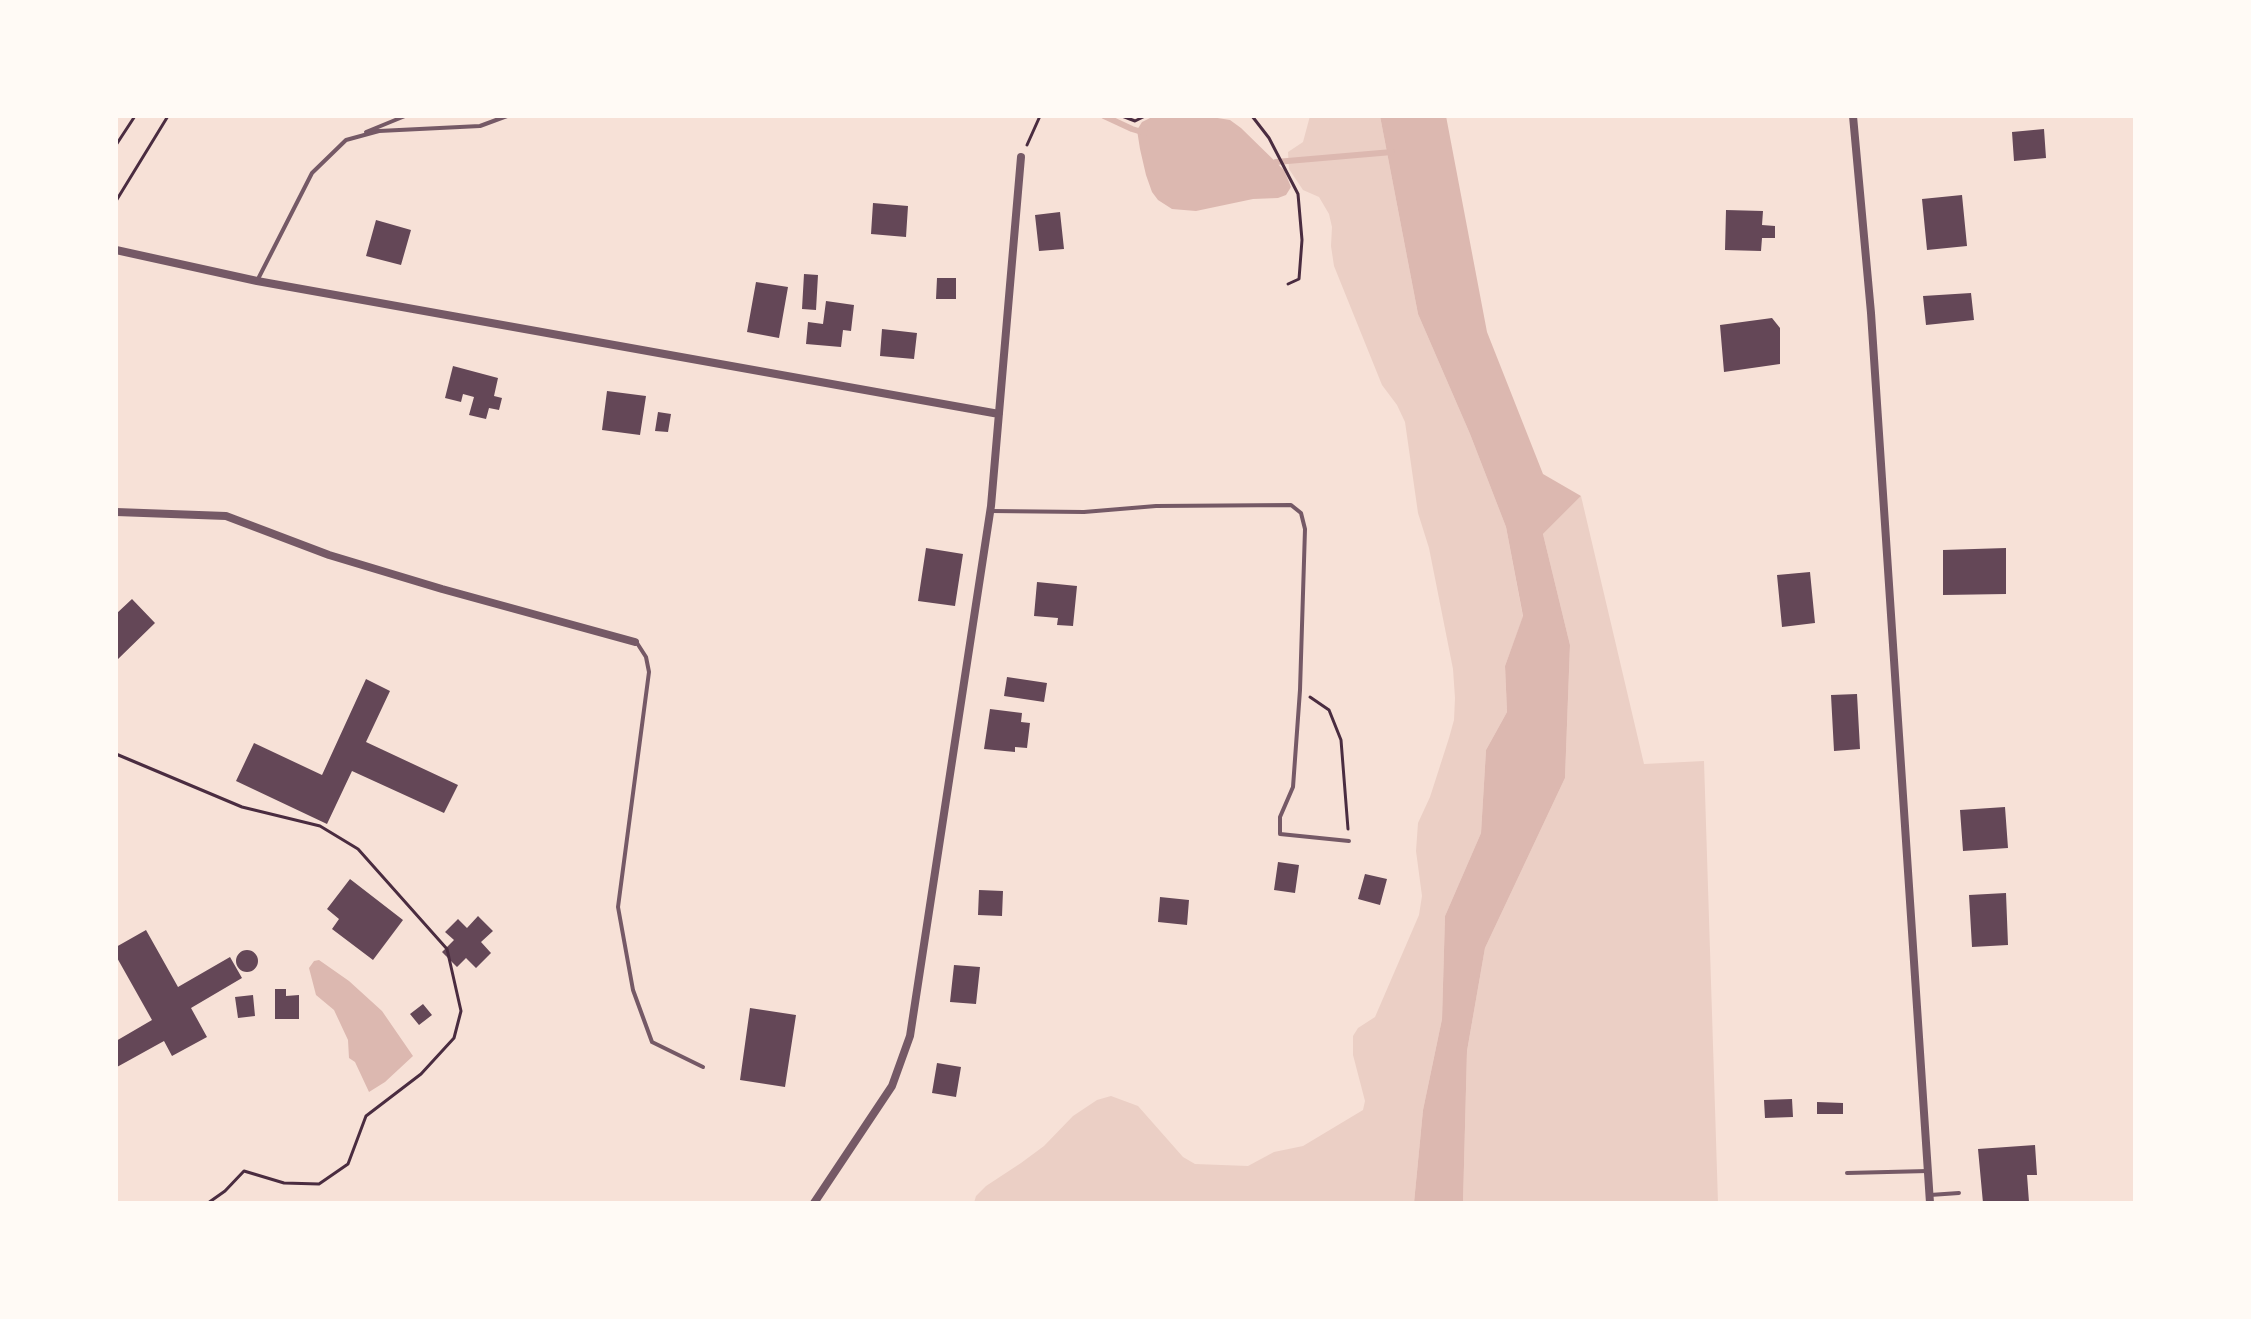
<!DOCTYPE html>
<html>
<head>
<meta charset="utf-8">
<style>
	body { margin:0 }
	#map { position:relative; width:2251px; height:1319px; overflow:hidden; background:#f7e1d7; font-family:Raleway,sans-serif }
	canvas { display:block }
	.frame { position:absolute; inset:0; border:118px solid #fffaf5; pointer-events:none }
</style>
</head>
<body>
<div id="map">
<canvas width="2251" height="1319"></canvas>
<div class="frame"></div>
</div>
<script>
const context = document.querySelector('canvas').getContext('2d');
context.lineJoin = 'round';
function paint(path, color) { context.fillStyle = color; context.fill(path, 'evenodd'); }
const poly = rows => new Path2D(rows.map(r => 'M' + r).join(''));
function trace(path, color, width, dash) { context.strokeStyle = color; context.lineWidth = width; context.lineCap = dash ? 'butt' : 'round'; context.setLineDash(dash || []); context.stroke(path); }
const green = poly([
	[1310,116,1380,116,1418,314,1470,434,1506,527,1523,617,1505,666,1507,712,1486,750,1481,833,1445,916,1442,1019,1423,1110,1414,1203,974,1203,976,1196,986,1186,1021,1163,1044,1146,1073,1116,1097,1100,1111,1096,1138,1106,1183,1157,1195,1164,1248,1166,1274,1152,1303,1146,1363,1110,1365,1101,1353,1055,1353,1036,1358,1028,1375,1017,1419,915,1422,896,1416,851,1418,823,1430,797,1449,738,1454,720,1455,698,1453,669,1429,548,1418,513,1405,422,1397,405,1382,385,1334,266,1331,246,1332,227,1329,214,1319,197,1303,190,1289,169,1288,152,1303,142],
	[1581,496,1644,764,1704,761,1718,1203,1463,1203,1467,1051,1485,948,1565,778,1570,645,1543,534]
]);
const water = poly([
	[1154,116,1205,116,1230,120,1241,128,1284,170,1291,187,1286,195,1278,198,1253,199,1196,211,1172,209,1158,200,1152,192,1146,175,1140,149,1137,130,1142,122],
	[1380,116,1446,116,1487,332,1543,474,1581,496,1543,534,1570,645,1565,778,1485,948,1467,1051,1463,1203,1414,1203,1423,1110,1442,1019,1445,916,1481,833,1486,750,1507,712,1505,666,1523,616,1506,527,1470,434,1418,314],
	[319,960,349,981,382,1011,413,1056,385,1082,369,1092,355,1062,349,1058,348,1040,334,1010,316,995,309,968,314,961]
]);
const stream = poly([
	[1104,116,1132,129,1145,133],
	[1276,162,1392,152]
]);
const building = poly([
	[2044,129,2046,158,2014,161,2012,132],
	[1962,195,1967,246,1927,250,1922,199],
	[873,203,908,206,906,237,871,234],
	[1726,210,1763,211,1762,225,1775,226,1775,238,1762,238,1761,251,1725,250],
	[1060,212,1064,249,1039,251,1035,215],
	[376,220,411,230,401,265,366,256],
	[804,274,818,275,816,310,802,309],
	[937,278,956,278,956,299,936,299],
	[756,282,788,287,779,338,747,332],
	[1971,293,1974,320,1926,325,1923,296],
	[826,301,854,305,851,331,843,330,841,347,806,344,808,322,823,324],
	[1772,318,1780,328,1780,364,1724,372,1720,325],
	[882,329,917,333,914,359,880,356],
	[453,366,498,378,494,396,502,398,499,410,489,408,486,419,469,415,474,397,463,394,461,402,445,398],
	[607,391,646,396,640,435,602,430],
	[658,412,671,414,668,432,655,431],
	[926,548,963,554,955,606,918,601],
	[2006,548,2006,594,1943,595,1943,550],
	[1810,572,1815,623,1782,627,1777,575],
	[1037,582,1077,586,1073,626,1057,625,1058,618,1034,616],
	[132,599,155,623,116,661,116,614],
	[1007,677,1047,683,1044,702,1004,696],
	[366,679,390,691,366,742,458,785,444,813,352,771,327,824,236,781,254,743,322,775],
	[1857,694,1860,749,1834,751,1831,695],
	[990,709,1022,713,1021,722,1030,723,1027,748,1015,747,1015,752,984,749],
	[2005,807,2008,848,1963,851,1960,810],
	[1278,862,1299,865,1295,893,1274,890],
	[1365,874,1387,879,1380,905,1358,899],
	[350,879,403,920,373,960,332,929,339,919,327,909],
	[979,890,1003,891,1002,916,978,915],
	[2006,893,2008,945,1972,947,1969,895],
	[1160,897,1189,900,1187,925,1158,922],
	[478,916,493,931,481,942,491,953,476,968,466,958,457,967,442,952,454,940,445,932,458,919,467,928],
	[146,930,178,987,230,957,242,978,191,1008,207,1037,172,1056,164,1041,117,1067,116,1041,152,1020,116,956,116,947],
	'236 961a11 11 0 1 1 22 0a11 11 0 1 1-22 0Z',
	[954,965,980,967,976,1004,950,1002],
	[275,989,286,989,286,996,299,995,299,1019,275,1019],
	[253,995,255,1016,238,1018,235,997],
	[423,1004,432,1015,419,1025,410,1014],
	[750,1008,796,1015,785,1087,740,1080],
	[937,1063,961,1067,956,1097,932,1093],
	[1792,1099,1793,1117,1765,1118,1764,1100],
	[1817,1102,1843,1103,1843,1114,1817,1114],
	[2035,1145,2037,1175,2027,1175,2029,1202,1983,1203,1978,1149]
]);
const path = poly([
	[1122,116,1135,121,1145,116],
	[1252,116,1269,138,1298,194,1302,240,1299,279,1288,284],
	[116,145,135,116],
	[1027,145,1040,116],
	[116,201,168,116],
	[1310,697,1329,710,1341,740,1348,829],
	[116,754,242,807,320,826,358,849,447,949,461,1011,454,1038,421,1074,366,1116,348,1164,319,1184,284,1183,244,1171,225,1191,208,1203]
]);
const service = poly([
	[366,132,405,116],
	[257,281,312,173,346,140,379,131,480,126,507,116],
	[991,511,1084,512,1156,506,1291,505,1301,513,1305,529,1300,690,1293,787,1280,817,1280,834,1349,841],
	[637,643,646,657,649,672,618,907,633,990,652,1042,703,1067],
	[1847,1173,1928,1171],
	[1930,1195,1959,1193]
]);
const minor = poly([
	[1853,116,1871,313,1930,1203],
	[116,250,257,281,999,414],
	[116,512,226,516,329,555,442,589,635,642],
	[814,1203,892,1086,910,1036,991,506,1021,157]
]);
paint(green, '#ebcfc5');
paint(water, '#dcb8b0');
trace(stream, '#dcb8b0', 6);
paint(building, '#644757');
trace(path, '#4a2c40', 3);
trace(service, '#755966', 4);
trace(minor, '#755966', 8);
</script>
</body>
</html>
